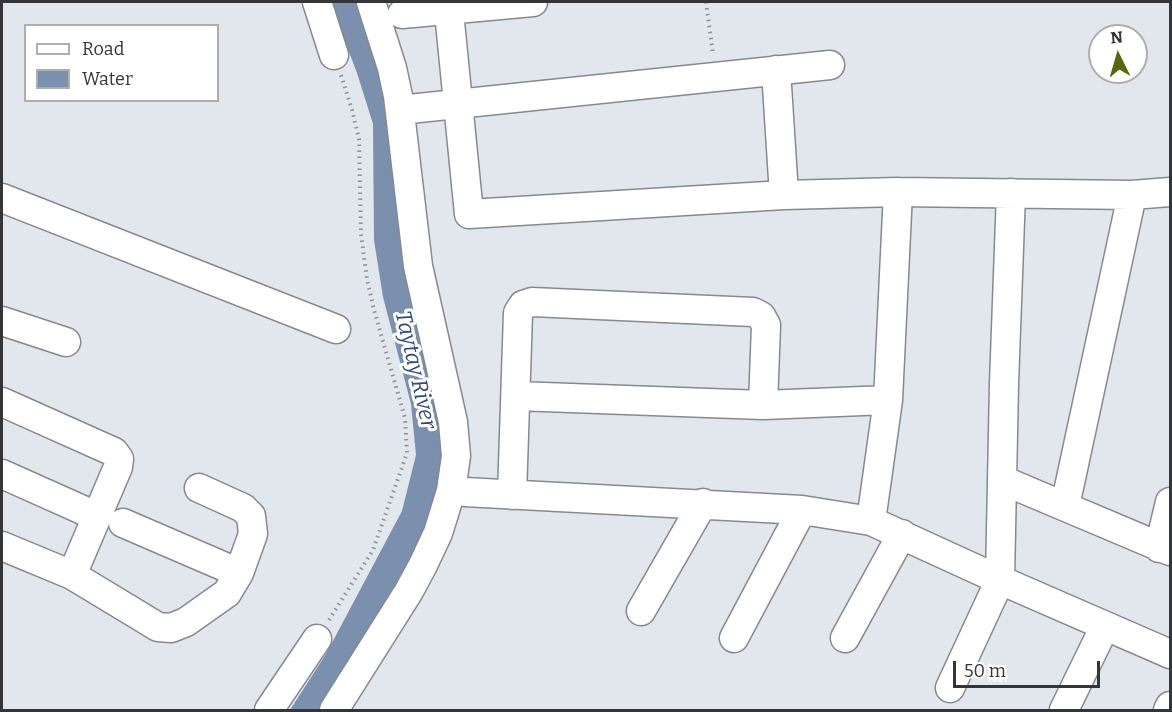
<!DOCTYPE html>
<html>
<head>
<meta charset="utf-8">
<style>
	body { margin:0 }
	#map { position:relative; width:1172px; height:712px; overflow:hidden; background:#e2e7ee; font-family:Bitter,serif }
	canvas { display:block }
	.frame { position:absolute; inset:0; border:3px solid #333538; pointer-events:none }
	.legend { position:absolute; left:24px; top:24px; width:195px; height:78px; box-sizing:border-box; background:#fff; border:2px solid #adaeaf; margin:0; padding:8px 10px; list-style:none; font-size:18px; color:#333538 }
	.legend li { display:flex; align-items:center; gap:12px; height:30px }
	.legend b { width:30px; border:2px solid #adaeaf }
	.north { position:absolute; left:1088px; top:24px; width:60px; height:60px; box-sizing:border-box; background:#fff; border:2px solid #adaeaf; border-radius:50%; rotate:355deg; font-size:16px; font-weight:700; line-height:24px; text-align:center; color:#333538 }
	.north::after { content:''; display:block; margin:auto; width:21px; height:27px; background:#58660c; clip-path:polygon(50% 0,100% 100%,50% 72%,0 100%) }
	.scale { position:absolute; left:953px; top:661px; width:147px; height:27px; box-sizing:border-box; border:3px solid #333538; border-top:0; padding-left:8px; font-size:18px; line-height:21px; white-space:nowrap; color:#333538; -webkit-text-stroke:4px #fff; paint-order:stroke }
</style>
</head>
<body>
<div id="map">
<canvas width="1172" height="712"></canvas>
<div class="frame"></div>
<ul class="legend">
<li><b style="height:8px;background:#fff"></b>Road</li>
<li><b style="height:16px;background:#7b8fae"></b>Water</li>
</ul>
<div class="north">N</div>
<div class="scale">50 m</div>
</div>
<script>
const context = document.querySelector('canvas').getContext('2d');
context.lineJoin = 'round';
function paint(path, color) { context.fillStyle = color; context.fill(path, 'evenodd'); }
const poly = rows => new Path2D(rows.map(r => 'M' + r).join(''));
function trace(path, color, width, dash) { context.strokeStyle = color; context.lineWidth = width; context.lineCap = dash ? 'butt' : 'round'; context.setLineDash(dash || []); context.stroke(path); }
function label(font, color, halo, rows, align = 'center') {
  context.font = font + ' Bitter,serif'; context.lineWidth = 6; context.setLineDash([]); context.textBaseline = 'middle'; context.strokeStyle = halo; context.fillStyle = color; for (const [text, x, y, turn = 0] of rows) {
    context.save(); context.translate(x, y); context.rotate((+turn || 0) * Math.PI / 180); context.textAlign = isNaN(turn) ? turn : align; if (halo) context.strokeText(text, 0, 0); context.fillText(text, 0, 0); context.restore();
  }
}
const water = poly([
	[330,2,357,2,391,105,400,181,403,260,422,347,443,423,446,481,421,552,322,710,290,710,326,654,402,511,416,455,411,404,383,297,374,240,373,124,357,73]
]);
const path = poly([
	[706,2,713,54],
	[329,620,373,550,407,453,405,418,374,310,367,279,361,234,359,139,352,110,341,75]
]);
const minor = poly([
	[317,2,334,55],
	[448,2,469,214,784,195,898,192,1132,195,1170,192],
	[402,14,533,2],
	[776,70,784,195],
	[409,109,830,65],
	[2,198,336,329],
	[2,321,66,342],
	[516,396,763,405,888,400],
	[2,402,114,452,119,459,118,467,72,575],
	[2,474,96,516],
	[1002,480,1170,551],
	[465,492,802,510,871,521,1000,580,1170,654],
	[512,495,518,313,523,305,532,302,753,312,761,316,766,325,763,405],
	[1065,506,1132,195],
	[871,521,888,400,898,192],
	[123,523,239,573],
	[2,546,72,575,158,627,171,628,186,622,227,593,239,573,253,534,251,516,243,508,199,488],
	[1159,548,1170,502],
	[641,611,703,503],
	[734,638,802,510],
	[845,638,902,534],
	[950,688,1000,580,1004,384,1011,193],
	[269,710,317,639],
	[334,710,409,591,423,565,438,533,451,491,456,456,453,422,418,266,398,96,392,68,371,2],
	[1064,710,1105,626],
	[1168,710,1170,706]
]);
const waterNames = [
	["Taytay River",415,370,77]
];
paint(water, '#7b8fae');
trace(minor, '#858990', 31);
trace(path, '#8e9196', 4, [1.5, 4.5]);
trace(minor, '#fff', 28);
label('italic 22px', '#304b78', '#fff', waterNames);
</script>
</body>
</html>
